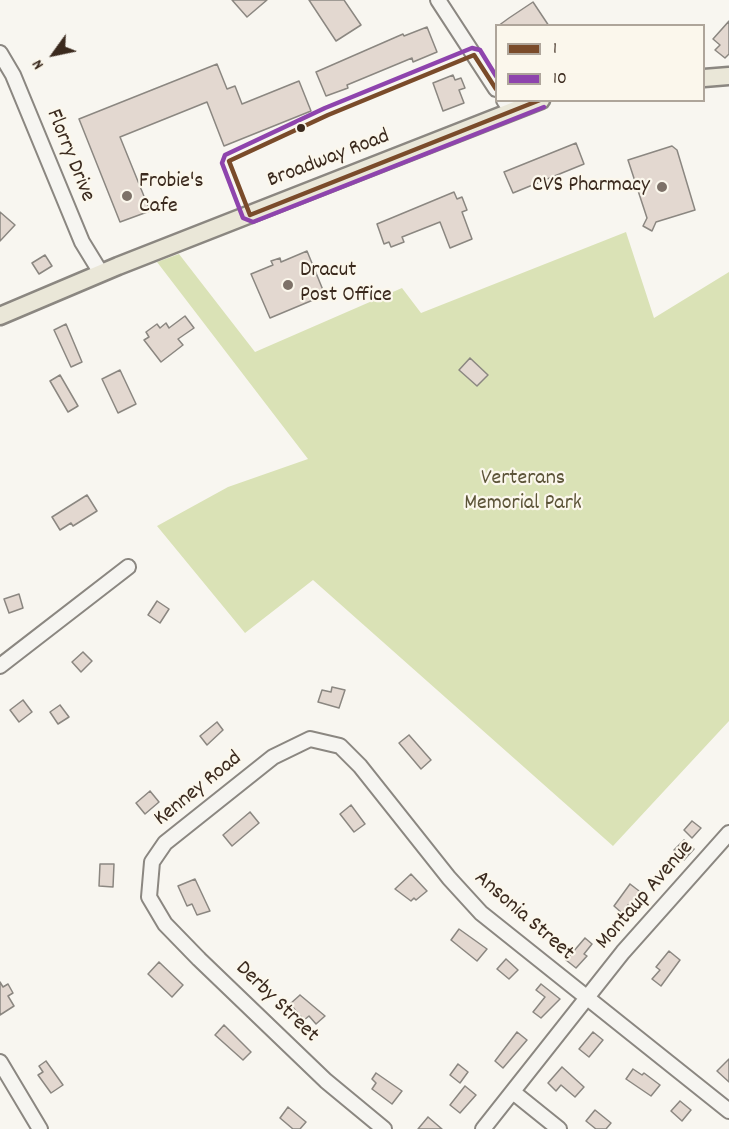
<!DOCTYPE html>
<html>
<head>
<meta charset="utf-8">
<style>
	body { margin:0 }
	#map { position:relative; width:729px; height:1129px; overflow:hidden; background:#f8f6f0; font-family:Dekko,sans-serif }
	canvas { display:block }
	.legend { position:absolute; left:495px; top:24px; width:210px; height:78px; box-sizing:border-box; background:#fbf7ec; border:2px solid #aea59a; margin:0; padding:8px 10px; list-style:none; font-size:18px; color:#3b2a1e }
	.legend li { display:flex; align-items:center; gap:12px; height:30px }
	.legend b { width:30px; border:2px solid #aea59a }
	.north { position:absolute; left:24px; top:24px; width:60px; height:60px; -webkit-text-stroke:4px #fbf7ec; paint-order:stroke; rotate:237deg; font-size:16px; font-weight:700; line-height:24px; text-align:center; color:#3b2a1e }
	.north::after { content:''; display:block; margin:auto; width:21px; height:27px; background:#3b2a1e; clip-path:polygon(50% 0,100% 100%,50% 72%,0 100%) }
</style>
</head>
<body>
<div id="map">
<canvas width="729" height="1129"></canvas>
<ul class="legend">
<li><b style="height:8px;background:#7a4b2a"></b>1</li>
<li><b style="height:8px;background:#8e44ad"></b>10</li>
</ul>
<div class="north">N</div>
</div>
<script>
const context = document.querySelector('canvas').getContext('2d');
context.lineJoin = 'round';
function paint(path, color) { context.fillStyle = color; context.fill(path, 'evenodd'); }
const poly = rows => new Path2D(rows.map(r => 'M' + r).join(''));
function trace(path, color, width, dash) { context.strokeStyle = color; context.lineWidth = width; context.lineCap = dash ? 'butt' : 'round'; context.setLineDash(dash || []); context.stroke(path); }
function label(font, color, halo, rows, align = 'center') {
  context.font = font + ' Dekko,sans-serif'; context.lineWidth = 4.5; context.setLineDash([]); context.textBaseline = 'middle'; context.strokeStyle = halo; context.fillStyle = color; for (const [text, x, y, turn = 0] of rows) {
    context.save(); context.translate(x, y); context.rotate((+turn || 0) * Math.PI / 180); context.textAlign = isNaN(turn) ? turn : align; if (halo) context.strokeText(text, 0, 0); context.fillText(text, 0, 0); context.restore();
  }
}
const green = poly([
	[626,232,654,318,729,272,729,721,613,846,313,580,245,633,157,526,228,487,308,459,157,262,179,254,255,352,402,288,421,313]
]);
const building = poly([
	[232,0,267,0,247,17,232,0],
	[309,0,344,0,361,25,336,41,309,0],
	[533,2,549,26,498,26,509,18,533,2],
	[729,21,729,54,725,58,715,50,720,45,713,39,729,21],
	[427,27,437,52,413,62,412,58,347,85,348,88,326,96,316,72,403,34,404,36,427,27],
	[217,64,227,89,235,86,242,104,299,81,311,111,224,146,207,102,120,137,150,211,120,222,79,119,217,64],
	[453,75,455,80,461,78,465,88,459,90,464,103,443,111,433,83,453,75],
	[576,143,584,164,513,193,504,172,576,143],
	[672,146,677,150,695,210,656,222,652,231,643,226,647,218,628,160,672,146],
	[454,192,457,199,462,197,467,210,462,212,472,239,450,248,440,222,402,237,404,242,391,247,389,242,384,244,377,224,454,192],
	[0,212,15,225,0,241,0,212],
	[307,251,325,295,270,318,251,274,273,265,271,261,280,258,281,262,307,251],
	[45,255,52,266,39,274,32,263,45,255],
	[185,316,194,328,178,339,183,345,161,362,144,340,149,337,146,332,157,324,160,328,166,323,169,328,185,316],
	[66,324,82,362,71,367,54,330,66,324],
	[470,358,488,375,477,386,459,370,470,358],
	[120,370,136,404,118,413,102,379,120,370],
	[60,375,78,406,68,412,50,381,60,375],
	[87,495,97,511,73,526,71,523,60,530,52,517,87,495],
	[19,594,23,608,9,613,4,599,19,594],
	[157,601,169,609,160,623,148,615,157,601],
	[83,652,92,661,81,672,72,662,83,652],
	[332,687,345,690,339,708,318,702,322,690,331,692,332,687],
	[23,700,32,712,19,722,10,710,23,700],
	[60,705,69,717,58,724,50,712,60,705],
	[217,722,223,730,207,745,200,736,217,722],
	[409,735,431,760,421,769,399,743,409,735],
	[150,791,159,802,145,814,136,803,150,791],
	[351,805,365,824,354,832,340,814,351,805],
	[250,812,259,823,232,846,223,835,250,812],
	[692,821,701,828,692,838,684,830,692,821],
	[684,840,694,849,684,860,674,850,684,840],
	[100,864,114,864,113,887,99,886,100,864],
	[411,874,427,891,416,900,414,898,411,901,395,889,411,874],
	[195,879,210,911,197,915,192,904,187,906,178,886,195,879],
	[630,884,643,894,631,907,628,905,622,913,614,906,630,884],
	[459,929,487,949,477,961,451,940,459,929],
	[585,938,592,944,584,954,587,956,576,968,566,960,585,938],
	[669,951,680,960,661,986,652,979,660,970,656,967,669,951],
	[506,959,518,970,509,979,497,969,506,959],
	[159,962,183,985,172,997,148,974,159,962],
	[0,982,3,987,8,984,13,993,8,996,14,1006,0,1015,0,982],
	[541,984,560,999,541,1018,533,1012,545,997,536,990,541,984],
	[300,995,325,1016,316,1024,309,1016,304,1020,290,1004,300,995],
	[224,1025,251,1052,243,1060,215,1035,224,1025],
	[517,1032,527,1040,503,1068,495,1061,517,1032],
	[593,1032,603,1040,589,1057,579,1049,593,1032],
	[729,1059,729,1082,717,1071,729,1059],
	[46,1061,63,1085,51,1093,38,1075,43,1072,39,1066,46,1061],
	[458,1064,468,1072,460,1083,450,1075,458,1064],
	[562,1067,584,1087,575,1097,561,1085,556,1091,548,1083,562,1067],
	[633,1069,642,1075,644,1073,660,1085,651,1096,626,1079,633,1069],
	[376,1073,402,1091,392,1104,372,1089,376,1083,372,1079,376,1073],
	[465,1086,476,1095,460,1113,450,1105,465,1086],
	[680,1101,691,1110,682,1121,671,1111,680,1101],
	[288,1107,306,1122,300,1129,293,1129,280,1118,288,1107],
	[595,1110,611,1123,606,1129,596,1129,586,1121,595,1110],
	[428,1117,442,1129,418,1129,428,1117]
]);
const minor = poly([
	[438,0,496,89],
	[0,53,13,75,82,242,101,273],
	[504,100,512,112],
	[0,666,128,567],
	[0,1062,40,1129],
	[513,1092,559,1129],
	[384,1129,326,1081,199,959,165,924,149,897,152,862,165,843,273,757,310,739,340,746,360,766,449,878,481,913,729,1111],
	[483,1129,623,952,729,833]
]);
const major = poly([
	[704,78,729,76],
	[0,316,118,266,541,100]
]);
const bus1 = poly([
	[496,89,474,55,328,115,229,161,250,215,540,100]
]);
const bus2 = poly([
	[496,76,480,50,472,48,325,108,225,155,222,163,243,218,253,222,544,107]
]);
const markers = [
	[301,128,5,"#3b2a1e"],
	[662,187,6,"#7d7168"],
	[127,196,6,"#7d7168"],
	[288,285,6,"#7d7168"]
];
const streetNames = [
	["Florry Drive",69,156,68],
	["Broadway Road",329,160,-21],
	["Kenney Road",199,790,-39],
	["Montaup Avenue",646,896,-49],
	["Ansonia Street",523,917,41],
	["Derby Street",276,1003,44]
];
const poiNames = [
	["Frobie's",139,183],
	["Cafe",139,208],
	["CVS Pharmacy",650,187,"right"],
	["Dracut",300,272],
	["Post Office",300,297]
];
const parkNames = [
	["Verterans",523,480],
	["Memorial Park",523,505]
];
paint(green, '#dae2b6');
paint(building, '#e3d8d0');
trace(building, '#8b8781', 1.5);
trace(minor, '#8b8781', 18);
trace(major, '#8b8781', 21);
trace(minor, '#f6f5f1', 14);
trace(major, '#eae7d8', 16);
trace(bus1, '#7a4b2a', 4.5);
trace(bus2, '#8e44ad', 4.5);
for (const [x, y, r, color] of markers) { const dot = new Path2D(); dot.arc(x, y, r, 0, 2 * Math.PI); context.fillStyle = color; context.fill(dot); trace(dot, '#fbf7ec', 2); }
label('22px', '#3b2a1e', '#fbf7ec', streetNames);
label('22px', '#3b2a1e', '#fbf7ec', poiNames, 'left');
label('22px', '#5c5438', '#fbf7ec', parkNames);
</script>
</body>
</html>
